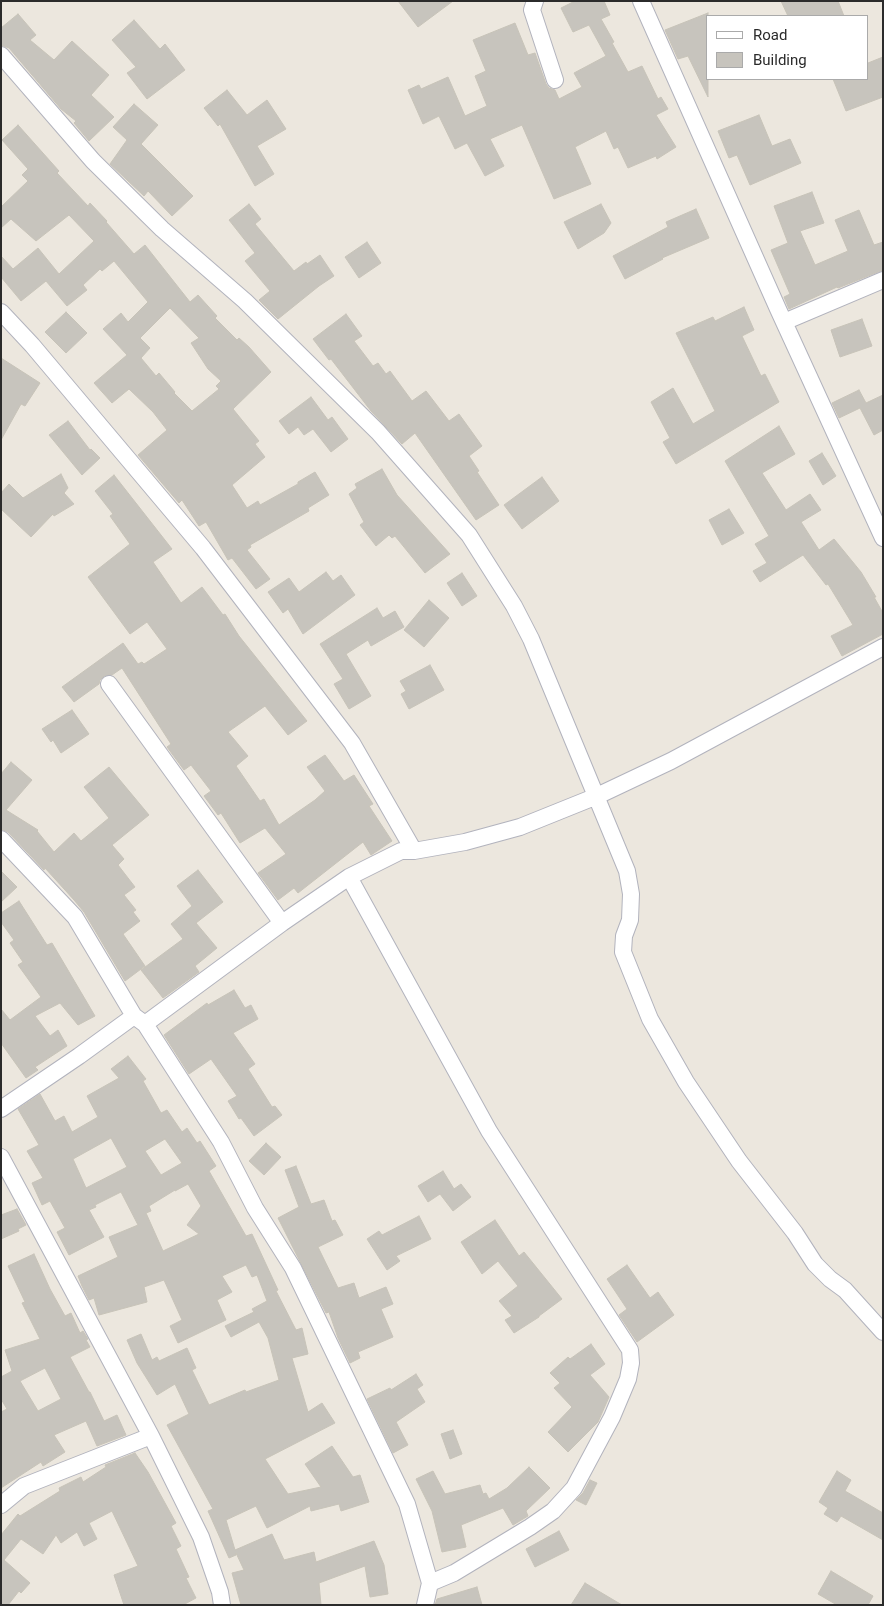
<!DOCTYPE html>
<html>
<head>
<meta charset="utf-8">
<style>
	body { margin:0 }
	#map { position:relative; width:884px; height:1606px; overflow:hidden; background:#ece7de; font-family:Roboto,sans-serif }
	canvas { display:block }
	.frame { position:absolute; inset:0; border:2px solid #2b2b2b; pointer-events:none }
	.legend { position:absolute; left:706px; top:15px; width:162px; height:65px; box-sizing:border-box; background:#fff; border:1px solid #aaa; margin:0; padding:6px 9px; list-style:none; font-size:15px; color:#2b2b2b }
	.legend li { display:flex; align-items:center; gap:10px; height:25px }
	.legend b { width:25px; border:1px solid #aaa }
</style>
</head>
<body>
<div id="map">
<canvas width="884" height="1606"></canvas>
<div class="frame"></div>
<ul class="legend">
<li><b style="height:6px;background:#fff"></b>Road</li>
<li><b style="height:14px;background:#c7c4bd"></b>Building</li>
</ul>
</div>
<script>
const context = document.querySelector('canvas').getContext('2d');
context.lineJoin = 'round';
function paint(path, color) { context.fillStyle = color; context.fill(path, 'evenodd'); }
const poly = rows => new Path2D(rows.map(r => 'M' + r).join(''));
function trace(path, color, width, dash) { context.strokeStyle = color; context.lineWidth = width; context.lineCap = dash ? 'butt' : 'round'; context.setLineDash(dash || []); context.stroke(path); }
const building = poly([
	[398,1,453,1,418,27,398,1],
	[575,1,604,1,610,15,601,19,614,42,612,43,628,72,642,66,658,99,661,97,668,109,656,115,676,147,657,159,656,156,628,168,618,147,614,149,606,131,575,147,591,184,554,199,522,125,490,139,504,166,485,176,467,143,455,149,439,116,423,124,408,90,419,85,421,89,448,77,465,116,487,106,475,76,486,71,473,40,515,23,528,55,535,53,546,84,549,88,555,90,559,99,582,87,574,73,606,56,589,25,573,32,561,8,575,1],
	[781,1,838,1,844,16,788,16,781,1],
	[708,13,708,97,688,56,678,59,665,30,708,13],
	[18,14,36,35,30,40,54,60,72,41,109,75,91,95,114,117,89,141,74,123,76,121,61,109,9,48,1,45,1,28,18,14],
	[134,20,160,49,165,44,185,70,147,99,127,73,136,67,112,40,134,20],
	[883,57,883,97,846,111,833,79,868,79,868,63,883,57],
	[227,90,247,115,267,100,286,129,257,146,274,174,255,186,220,124,218,126,204,108,227,90],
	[134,104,158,125,141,144,193,196,172,216,148,191,144,196,110,164,127,140,113,127,134,104],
	[759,115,772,146,790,139,801,163,750,185,737,155,729,158,718,131,759,115],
	[18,125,59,171,57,173,88,206,90,203,107,221,106,222,134,254,145,245,190,302,198,295,217,316,215,318,237,340,239,338,249,347,271,372,233,409,259,441,255,444,265,457,232,485,247,508,258,501,260,505,298,484,298,482,315,472,329,495,308,508,309,511,250,545,251,547,247,550,270,579,256,589,232,558,228,560,206,522,199,526,182,500,179,503,138,455,167,430,153,412,129,389,112,403,94,383,127,355,103,329,121,313,128,322,148,302,114,261,102,271,100,269,83,285,87,290,67,306,46,281,21,301,1,277,1,256,13,269,38,248,59,274,94,241,69,215,36,241,11,219,1,228,1,207,28,181,22,175,28,169,2,140,18,125],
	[170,308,199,338,191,343,208,369,221,381,216,386,219,389,192,411,174,393,175,392,159,373,156,376,141,358,150,348,140,338,170,308],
	[812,192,824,223,800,231,815,265,848,251,835,220,859,210,874,245,883,242,883,270,838,288,837,287,789,309,784,297,790,294,771,250,788,243,774,206,812,192],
	[249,204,261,219,255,224,294,271,306,262,307,264,320,255,334,276,319,286,278,319,259,300,270,291,245,261,255,253,229,220,249,204],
	[601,204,611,223,604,233,578,249,564,222,601,204],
	[696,209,709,238,662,258,663,259,625,279,613,256,668,227,666,222,696,209],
	[367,242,381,263,359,278,345,257,367,242],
	[744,307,754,330,742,336,761,376,765,374,779,402,676,464,663,442,670,438,651,402,673,388,693,424,715,411,676,333,713,317,715,321,744,307],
	[66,312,87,333,66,353,45,332,66,312],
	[346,314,362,336,354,341,373,366,378,363,386,374,390,371,412,401,426,391,449,421,459,414,482,446,469,456,479,471,477,472,499,505,476,520,415,433,402,444,371,411,331,359,329,360,313,339,346,314],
	[862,319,872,346,840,357,831,330,862,319],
	[1,358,40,383,25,406,21,404,1,440,1,358],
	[859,390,866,403,883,395,883,430,874,435,860,408,839,418,832,403,859,390],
	[311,397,328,420,332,417,348,439,331,452,313,429,304,435,298,427,289,434,279,421,311,397],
	[68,421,90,450,91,449,100,458,82,475,49,435,68,421],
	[779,426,795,454,762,473,786,510,810,494,821,510,801,522,819,550,834,539,861,572,876,597,874,597,883,613,883,634,842,656,831,636,853,625,828,584,826,585,803,555,760,582,753,571,767,563,755,544,769,536,725,461,779,426],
	[822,453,836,476,823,485,809,461,822,453],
	[382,469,397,495,450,554,425,573,395,536,392,538,389,535,376,546,360,525,364,522,349,494,357,488,355,484,382,469],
	[61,474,68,488,64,493,74,504,54,516,53,514,31,537,1,509,1,493,9,484,23,498,61,474],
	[114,475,172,549,153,562,181,603,202,587,223,615,225,614,239,636,307,721,288,735,265,706,228,732,248,756,236,766,260,801,264,799,279,825,315,800,325,791,307,767,325,755,344,781,354,775,373,804,369,806,392,841,371,855,363,842,298,893,294,888,278,900,258,873,286,854,265,828,240,843,221,813,218,815,204,796,211,791,191,765,184,770,167,747,171,744,122,668,112,675,104,676,100,680,99,684,74,702,62,687,123,643,138,664,142,662,144,664,167,649,147,622,130,634,88,577,130,544,110,516,113,514,95,491,114,475],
	[542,477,559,501,522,529,504,505,542,477],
	[729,509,744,533,722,545,709,520,729,509],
	[326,572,333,581,341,575,355,595,303,634,288,609,283,613,268,592,289,578,299,592,326,572],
	[462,573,477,596,462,606,447,583,462,573],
	[429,600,449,618,424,647,404,630,429,600],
	[377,608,383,618,395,611,404,627,371,646,368,640,346,654,371,696,349,709,334,684,343,679,320,644,377,608],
	[430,665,444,690,409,709,401,694,406,691,400,681,430,665],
	[72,710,89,734,61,753,53,740,51,742,42,729,72,710],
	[11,762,32,780,6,810,38,830,37,831,54,852,74,833,81,841,109,818,84,787,109,767,149,815,112,845,124,859,118,865,135,887,124,895,136,910,133,912,140,921,123,934,145,966,125,981,84,912,74,900,45,868,44,870,8,832,1,829,1,774,11,762],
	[198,870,223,902,196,923,217,948,195,966,199,972,163,998,141,970,183,939,171,924,192,906,177,886,198,870],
	[1,871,17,887,1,902,1,871],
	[19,901,47,945,52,943,95,1016,78,1025,60,1003,35,1016,50,1036,58,1030,67,1046,35,1067,38,1070,26,1078,1,1043,1,1009,10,1020,41,997,18,965,23,962,10,943,14,940,1,922,1,913,19,901],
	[234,990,245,1008,251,1005,258,1019,233,1033,255,1064,248,1069,272,1107,275,1106,282,1115,254,1136,241,1118,239,1119,228,1101,237,1096,211,1059,189,1074,164,1035,207,1003,208,1005,234,990],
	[128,1056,146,1079,143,1081,161,1113,167,1110,182,1132,187,1128,197,1143,200,1141,216,1166,209,1171,246,1236,252,1234,278,1290,276,1291,296,1330,302,1328,308,1354,292,1358,308,1412,322,1403,335,1423,265,1459,288,1494,321,1487,305,1464,332,1446,353,1477,360,1475,369,1502,341,1511,339,1504,311,1511,310,1506,267,1528,256,1506,226,1520,235,1550,272,1534,284,1560,314,1552,316,1562,374,1541,384,1565,388,1594,370,1597,365,1566,319,1583,321,1605,241,1605,232,1573,244,1570,236,1553,236,1555,229,1558,208,1511,213,1509,167,1425,189,1414,175,1384,157,1395,137,1363,127,1340,141,1334,152,1360,157,1357,159,1361,187,1348,196,1368,192,1370,209,1405,245,1390,246,1392,279,1380,268,1338,259,1322,231,1337,225,1326,254,1312,252,1309,267,1301,257,1275,252,1277,246,1265,222,1276,232,1292,217,1300,226,1320,178,1343,170,1326,182,1320,164,1280,144,1287,147,1302,99,1315,94,1298,89,1300,82,1286,78,1276,118,1257,109,1237,138,1225,121,1192,95,1205,96,1207,89,1210,104,1237,69,1255,57,1232,65,1228,50,1201,42,1205,32,1183,43,1178,27,1151,39,1145,18,1109,40,1094,55,1121,64,1116,72,1132,98,1117,87,1096,119,1078,111,1069,128,1056],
	[111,1138,127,1167,86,1188,73,1159,111,1138],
	[165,1139,182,1163,161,1175,145,1151,165,1139],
	[188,1184,201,1206,187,1225,199,1234,163,1251,146,1213,151,1211,149,1206,175,1190,175,1191,188,1184],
	[266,1143,281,1157,264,1175,249,1161,266,1143],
	[296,1166,311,1204,324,1200,332,1221,335,1220,343,1235,318,1247,338,1288,354,1283,359,1298,386,1287,393,1304,381,1309,393,1337,358,1352,360,1358,350,1363,338,1338,329,1312,326,1313,278,1218,299,1207,285,1170,296,1166],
	[443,1171,454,1189,461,1184,471,1197,453,1211,440,1194,428,1202,418,1186,443,1171],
	[17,1209,26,1225,18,1229,19,1231,1,1239,1,1215,17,1209],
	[419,1216,431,1239,396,1256,400,1261,387,1270,367,1239,379,1231,382,1235,419,1216],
	[495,1220,519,1256,524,1252,562,1299,539,1316,539,1317,514,1333,505,1320,512,1316,499,1301,518,1286,498,1261,482,1274,461,1242,495,1220],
	[34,1254,50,1289,65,1316,71,1313,80,1333,83,1331,88,1339,86,1340,90,1347,70,1357,89,1392,90,1392,104,1421,117,1415,126,1435,97,1446,86,1421,54,1435,65,1452,43,1466,41,1462,1,1488,1,1412,7,1409,1,1399,1,1377,12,1371,5,1350,40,1339,22,1303,25,1302,8,1266,34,1254],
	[45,1368,61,1399,38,1411,20,1381,45,1368],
	[627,1265,650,1298,658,1292,674,1315,637,1342,619,1315,627,1309,607,1279,627,1265],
	[591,1344,605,1364,590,1375,609,1397,598,1422,568,1452,548,1432,572,1407,554,1388,560,1383,550,1373,568,1357,570,1359,591,1344],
	[416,1374,423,1385,417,1389,425,1402,396,1422,408,1445,393,1453,367,1399,390,1388,391,1390,416,1374],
	[453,1430,462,1454,450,1459,441,1434,453,1430],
	[135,1453,148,1472,176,1523,171,1526,181,1546,176,1549,189,1577,186,1578,196,1598,183,1605,124,1605,114,1575,138,1566,112,1511,89,1523,97,1539,84,1546,77,1532,61,1543,56,1535,43,1554,21,1539,4,1560,30,1583,21,1593,19,1591,8,1605,1,1605,1,1535,18,1514,20,1516,60,1491,59,1488,81,1477,83,1482,106,1467,105,1465,135,1453],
	[529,1467,550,1488,526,1511,528,1516,513,1525,503,1508,461,1525,466,1547,442,1552,432,1511,416,1479,433,1471,445,1494,480,1485,483,1494,486,1493,489,1499,507,1488,529,1467],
	[837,1471,851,1480,845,1491,883,1513,883,1540,841,1516,837,1522,824,1514,828,1508,819,1502,837,1471],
	[590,1480,597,1483,586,1505,576,1500,583,1493,590,1480],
	[559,1531,569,1550,535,1567,526,1549,559,1531],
	[831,1571,873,1596,868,1605,837,1605,818,1594,831,1571],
	[585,1583,622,1605,571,1605,585,1583],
	[477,1587,482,1605,435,1605,437,1599,477,1587]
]);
const street = poly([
	[535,1,532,10,555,80],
	[641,1,778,309,883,538],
	[1,55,93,161,162,229,245,301,378,432,469,535,514,606,531,639,627,871,631,894,630,920,624,936,623,952,650,1019,686,1082,739,1161,795,1233,815,1264,830,1279,845,1290,883,1332],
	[1,312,32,345,203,548,352,743,414,851],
	[784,322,883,280],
	[109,684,282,923],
	[1,839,75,917,134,1016,145,1024,221,1142,255,1208,293,1268,407,1504,430,1583,425,1605],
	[349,877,489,1131,630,1350,631,1363,628,1379,612,1417,574,1488,553,1511,530,1527,454,1573,430,1583],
	[145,1024,282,923,349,877,401,851,414,851,465,842,520,827,597,796,671,761,883,647],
	[1,1109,79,1056,134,1016],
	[1,1157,151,1436,201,1537,220,1592,222,1605],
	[1,1505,24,1486,151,1436]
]);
paint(building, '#c7c4bd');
trace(building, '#c7c3b8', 1);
trace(street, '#b2b3bd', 18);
trace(street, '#fff', 16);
</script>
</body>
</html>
